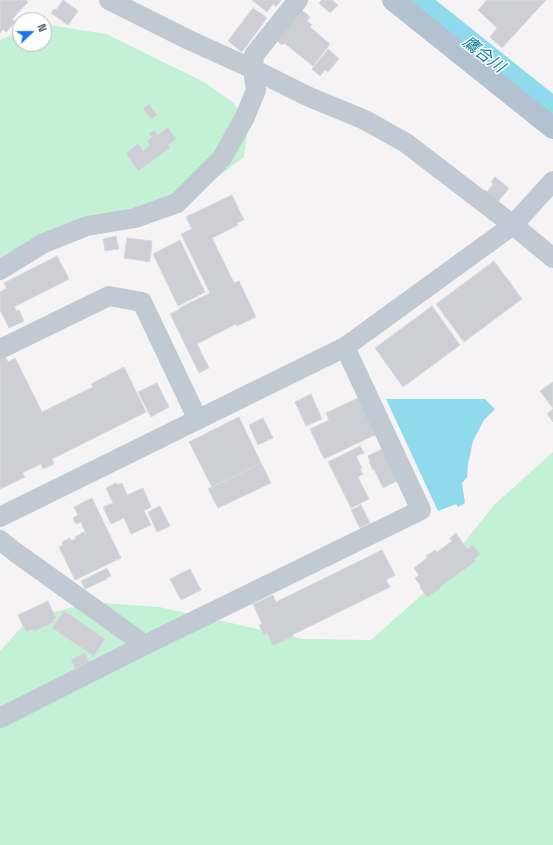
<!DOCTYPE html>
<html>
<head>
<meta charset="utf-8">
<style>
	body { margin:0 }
	#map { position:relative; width:553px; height:845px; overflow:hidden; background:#f5f3f3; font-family:"Space Grotesk",sans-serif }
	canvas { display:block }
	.north { position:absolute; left:12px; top:12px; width:40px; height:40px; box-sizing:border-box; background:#fff; border:1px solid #b7bbc0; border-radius:50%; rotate:68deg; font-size:11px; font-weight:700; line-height:16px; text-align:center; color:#4a5661 }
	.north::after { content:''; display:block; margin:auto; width:14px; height:18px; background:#1a73e8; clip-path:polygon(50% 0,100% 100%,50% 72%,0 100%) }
</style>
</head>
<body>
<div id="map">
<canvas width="553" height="845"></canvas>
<div class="north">N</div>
</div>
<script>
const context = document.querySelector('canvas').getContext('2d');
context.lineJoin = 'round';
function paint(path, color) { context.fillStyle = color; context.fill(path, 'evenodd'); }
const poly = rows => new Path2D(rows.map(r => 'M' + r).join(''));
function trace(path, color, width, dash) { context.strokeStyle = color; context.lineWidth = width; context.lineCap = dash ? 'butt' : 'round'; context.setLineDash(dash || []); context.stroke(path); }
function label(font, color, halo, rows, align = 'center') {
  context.font = font + ' "Space Grotesk","Noto Sans JP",sans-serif'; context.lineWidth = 3; context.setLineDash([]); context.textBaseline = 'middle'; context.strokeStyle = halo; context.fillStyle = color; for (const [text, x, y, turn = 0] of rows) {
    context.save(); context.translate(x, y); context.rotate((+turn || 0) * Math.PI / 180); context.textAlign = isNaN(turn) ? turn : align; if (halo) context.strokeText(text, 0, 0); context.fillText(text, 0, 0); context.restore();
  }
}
const green = poly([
	[44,24,106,34,204,82,235,104,247,129,244,157,198,192,0,262,0,40,20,31,20,44,44,44],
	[553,452,553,845,0,845,0,651,29,619,91,602,159,607,303,639,371,640,424,593,494,505]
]);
const water = poly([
	[386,399,485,399,495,409,484,420,473,441,468,464,467,477,462,483,465,503,458,507,456,504,438,511]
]);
const river = poly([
	[414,0,553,111]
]);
const building = poly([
	[0,0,26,0,28,2,12,19,16,22,6,32,3,29,0,33,0,0],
	[63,0,78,11,68,25,51,13,54,9,56,10,63,0],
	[252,0,281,0,276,7,273,4,267,12,252,0],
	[322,0,332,0,338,5,330,13,319,3,322,0],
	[487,0,546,0,502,48,490,37,497,28,478,10,487,0],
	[253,8,267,18,242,52,228,41,253,8],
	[302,10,310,17,307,21,312,25,310,27,330,44,313,66,284,43,282,45,277,41,302,10],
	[328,49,339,59,328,72,325,70,320,76,312,69,328,49],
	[149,104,157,115,151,119,143,109,149,104],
	[168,127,176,139,168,145,170,148,138,171,126,153,138,144,143,151,150,145,147,141,152,137,149,134,154,130,158,135,168,127],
	[495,177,509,188,497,203,483,192,485,190,487,192,493,184,491,182,495,177],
	[232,195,244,220,237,223,238,225,212,238,234,283,239,281,256,317,237,326,236,324,197,344,209,368,199,373,170,314,180,309,179,308,210,293,181,234,192,229,186,217,232,195],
	[116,236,119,249,105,251,103,239,116,236],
	[127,238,152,241,150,262,124,258,127,238],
	[180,240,205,292,178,306,153,254,180,240],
	[57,256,69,279,14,307,17,311,19,310,24,321,9,328,0,310,0,292,7,288,4,283,57,256],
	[494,261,522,299,464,342,436,304,494,261],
	[432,306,460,345,403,387,375,348,432,306],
	[5,356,8,362,15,358,42,412,93,387,91,384,124,367,146,412,52,459,54,464,43,469,41,464,22,473,25,477,0,489,0,358,5,356],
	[553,382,553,408,540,391,553,382],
	[157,383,169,407,151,417,138,392,157,383],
	[311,394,322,419,306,426,295,402,311,394],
	[360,397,377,434,324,459,310,429,329,420,326,413,360,397],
	[553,409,553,422,547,414,553,409],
	[239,417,261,463,212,487,189,442,239,417],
	[263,418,273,438,258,445,249,425,263,418],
	[360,446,364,453,356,456,362,468,360,469,363,474,358,477,369,499,351,508,328,462,360,446],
	[384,448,399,480,383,488,374,469,373,470,369,462,370,461,368,456,384,448],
	[261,463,271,483,218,508,208,489,261,463],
	[116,483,117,485,122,483,127,495,143,488,151,507,144,511,151,525,131,534,124,518,111,524,103,507,113,503,106,488,116,483],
	[92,498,121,558,75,580,59,547,63,545,62,542,70,538,71,541,76,539,75,537,84,532,85,535,86,534,81,522,76,524,73,518,78,515,74,507,92,498],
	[361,505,370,523,360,528,351,510,361,505],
	[160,506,170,526,157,532,148,512,160,506],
	[456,533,467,549,473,545,480,554,474,559,476,561,440,587,441,588,427,597,420,587,421,586,415,578,419,575,414,568,427,558,426,556,435,550,437,552,452,541,450,538,456,533],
	[382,550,395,575,386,580,390,587,292,635,293,636,273,646,267,633,264,635,259,625,262,624,253,604,273,595,276,602,382,550],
	[107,568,111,576,106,578,107,579,85,589,81,581,107,568],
	[190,569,201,590,181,600,170,579,190,569],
	[48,601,56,618,53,620,54,622,34,631,33,629,26,632,18,615,48,601],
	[64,611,105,639,94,656,52,628,64,611],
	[85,653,89,662,75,669,71,660,85,653]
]);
const minor = poly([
	[109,0,189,40,253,69,307,96,365,120,406,143,513,225,553,258],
	[0,270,44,243,87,226,135,218,177,203,222,158,245,117,256,90,253,69,254,55,298,0],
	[0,349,109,296,142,302,198,420],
	[0,517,345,347,513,225,553,181],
	[0,540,15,552,145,645],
	[0,718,145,645,421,510,345,347]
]);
const major = poly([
	[393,0,553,128]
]);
const waterNames = [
	["鷹合川",483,55,38]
];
paint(green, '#c3f1d5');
paint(water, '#90daee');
trace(river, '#90daee', 27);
paint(building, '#cdcfd5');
trace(building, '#d7d9de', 1);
trace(minor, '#c1cad2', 20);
trace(major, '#b3c2d1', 22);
label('italic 16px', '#0c7c9b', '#fff', waterNames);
</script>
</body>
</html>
